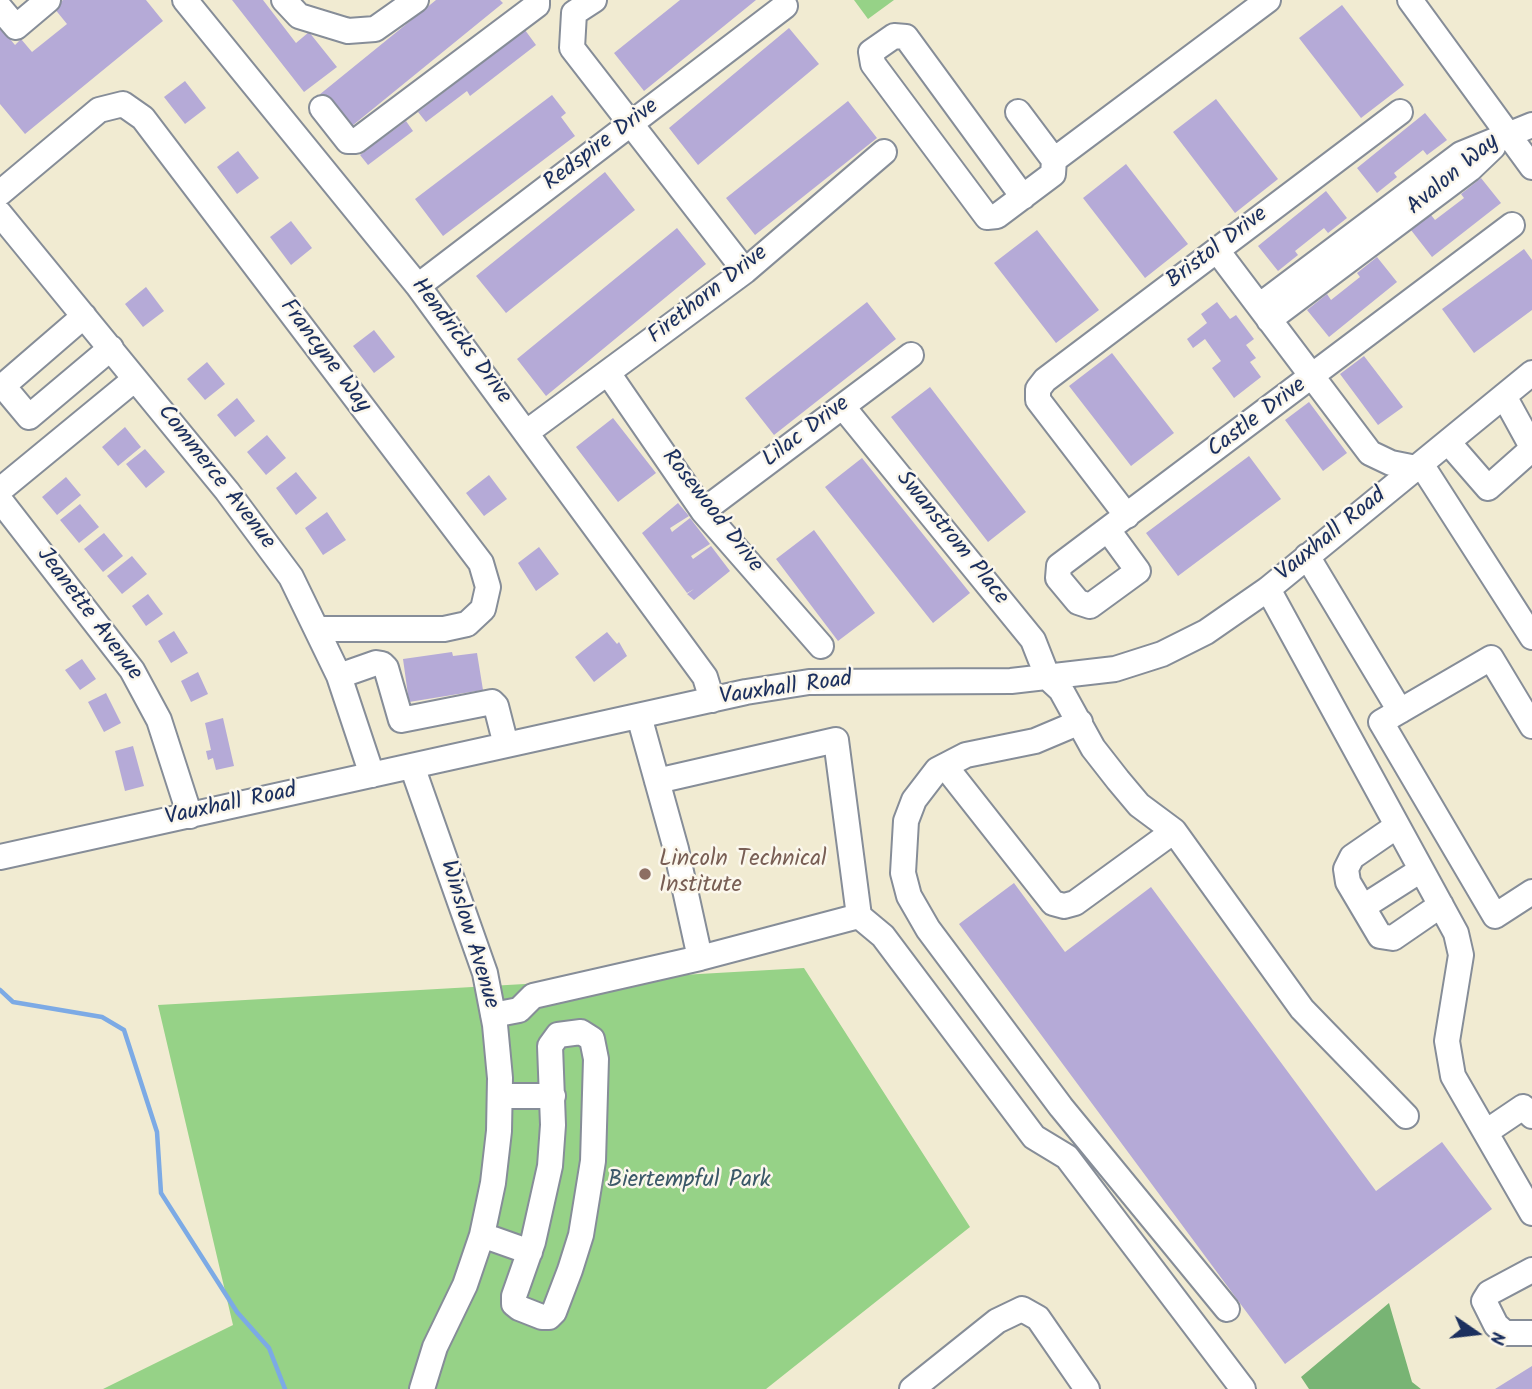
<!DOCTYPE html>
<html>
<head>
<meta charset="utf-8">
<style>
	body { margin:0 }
	#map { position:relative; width:1532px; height:1389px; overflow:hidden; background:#f1ebd2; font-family:Kalam,sans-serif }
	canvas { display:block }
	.north { position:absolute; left:1441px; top:1298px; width:70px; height:70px; -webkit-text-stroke:5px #fbf7ec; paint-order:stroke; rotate:104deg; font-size:19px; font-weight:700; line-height:28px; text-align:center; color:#1b2f5e }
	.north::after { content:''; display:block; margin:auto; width:24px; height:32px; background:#1b2f5e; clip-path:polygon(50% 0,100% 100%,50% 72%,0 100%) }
</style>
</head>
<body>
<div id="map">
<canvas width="1532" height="1389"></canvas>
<div class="north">N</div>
</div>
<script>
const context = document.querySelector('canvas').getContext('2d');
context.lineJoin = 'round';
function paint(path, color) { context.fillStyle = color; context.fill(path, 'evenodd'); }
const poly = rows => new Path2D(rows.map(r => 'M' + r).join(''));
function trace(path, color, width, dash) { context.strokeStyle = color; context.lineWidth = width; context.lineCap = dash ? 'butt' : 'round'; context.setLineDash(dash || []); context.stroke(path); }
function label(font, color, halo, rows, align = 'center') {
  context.font = font + ' Kalam,sans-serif'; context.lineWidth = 5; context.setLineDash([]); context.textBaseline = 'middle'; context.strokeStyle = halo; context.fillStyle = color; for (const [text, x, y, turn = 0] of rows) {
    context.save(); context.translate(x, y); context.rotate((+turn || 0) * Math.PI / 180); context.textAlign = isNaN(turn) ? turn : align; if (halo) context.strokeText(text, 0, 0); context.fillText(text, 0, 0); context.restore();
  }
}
const green = poly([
	[854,0,894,0,868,19],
	[804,968,970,1227,766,1389,103,1389,233,1325,158,1005]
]);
const forest = poly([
	[1389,1303,1412,1382,1421,1389,1309,1389,1301,1377]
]);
const stream = poly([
	[0,990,13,1002,102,1017,124,1030,157,1132,161,1193,237,1312,269,1348,285,1389]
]);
const building = poly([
	[63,0,146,0,163,21,25,134,0,104,0,27,15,45,21,39,32,52,67,24,54,8],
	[232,0,263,0,296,43,309,32,337,67,304,92],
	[436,0,500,0,503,3,347,130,319,95],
	[680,0,756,0,644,91,614,53],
	[1342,5,1404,85,1361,118,1299,38],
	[789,28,819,64,698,165,669,128],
	[525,30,536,45,470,96,467,91,426,122,418,112],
	[185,81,206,108,185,124,164,97],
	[552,95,566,113,561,117,575,136,443,236,415,199],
	[1216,99,1278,179,1235,213,1173,132],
	[848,101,877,138,755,235,726,198],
	[1425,113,1447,140,1427,155,1423,150,1394,173,1397,177,1377,193,1357,168],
	[406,121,413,131,368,165,360,155],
	[238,151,259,178,237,194,217,167],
	[1126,164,1188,244,1145,278,1083,198],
	[605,172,635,210,506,313,476,276],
	[1481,178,1501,203,1432,257,1411,230,1431,215,1435,220,1464,198,1461,194],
	[1326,191,1347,218,1328,233,1324,228,1295,251,1298,255,1278,271,1258,246],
	[291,221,312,248,291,265,270,237],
	[677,228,706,264,546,396,517,359],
	[1037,230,1099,310,1056,343,994,263],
	[1524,249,1532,260,1532,310,1474,353,1442,309],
	[1377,257,1397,282,1329,337,1307,310,1327,294,1331,300,1360,277,1357,273],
	[146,287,164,311,143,327,125,304],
	[867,302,896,339,774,435,745,398],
	[1217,302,1230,319,1236,315,1254,339,1246,345,1256,358,1250,362,1261,377,1234,398,1212,368,1221,361,1205,339,1193,348,1187,339,1207,323,1201,314],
	[374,330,395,357,374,373,353,346],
	[1112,353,1174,433,1131,466,1069,386],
	[1364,356,1403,407,1378,425,1340,374],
	[207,362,225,384,205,400,187,379],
	[930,387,1026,512,988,542,891,417],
	[237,398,255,421,235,437,217,415],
	[1309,402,1347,453,1323,471,1285,420],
	[613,418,656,473,618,502,576,447],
	[125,427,141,447,118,466,102,447],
	[267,435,286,458,266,475,247,452],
	[145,449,165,472,146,488,126,464],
	[1249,456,1281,499,1178,576,1146,533],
	[862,458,970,593,933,623,825,487],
	[296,472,317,498,296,515,276,488],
	[489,475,507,499,484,516,466,493],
	[66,477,81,495,57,515,42,497],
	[678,503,689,516,670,528,672,532,690,518,710,544,691,556,693,559,711,546,730,571,694,600,687,594,694,589,687,593,642,533],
	[80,504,99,527,79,543,60,520],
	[327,512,346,540,323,555,305,528],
	[814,530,875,613,838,641,776,559],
	[104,533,123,556,103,572,84,549],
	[539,547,559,574,536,591,518,563],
	[132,556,147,574,122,594,107,576],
	[148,594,163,614,146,626,132,606],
	[174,631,188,653,171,663,158,641],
	[607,632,617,644,619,642,627,656,594,682,575,657],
	[452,652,453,656,477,653,483,690,409,702,403,659],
	[82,659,96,679,80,690,65,670],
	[198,672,208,694,191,702,181,681],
	[106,693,121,723,104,732,88,702],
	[223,718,234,766,216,770,213,758,208,760,206,751,211,750,205,723],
	[133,746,144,786,125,791,115,751],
	[1014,883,1065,952,1151,887,1376,1191,1442,1142,1492,1209,1285,1364,959,924],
	[1532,1366,1532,1389,1495,1389]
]);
const minor = poly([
	[185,0,418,286,705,677,712,700],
	[284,0,299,16,348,31,375,29,416,0],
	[594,0,574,13,572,48,745,271],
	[1410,0,1532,167],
	[0,8,16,27,48,0],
	[322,108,348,141,356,141,537,5,537,0],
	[1018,112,1054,160,1268,0],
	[0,193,99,110,123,104,143,118,481,563,488,587,483,609,467,624,444,629,318,629],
	[1023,197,906,37,894,36,871,52,873,64,987,217,997,216,1053,174,1054,160],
	[0,214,227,491,291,577,339,676,372,775],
	[1220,248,1222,257,1370,453,1391,463,1416,468],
	[418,286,785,6],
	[1259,306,1461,154,1532,125],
	[84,316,3,386,29,417,111,348],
	[1269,320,1470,169,1493,147],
	[608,373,703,511,821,646],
	[1504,396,1532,447],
	[843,407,1033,640,1048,678,1061,690,1093,748,1118,780,1139,805,1174,831,1302,1009,1406,1116],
	[527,432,745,271,884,152],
	[1448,442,1488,488,1532,449],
	[1421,464,1532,637],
	[0,490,135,379],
	[0,500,132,670,159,720,190,816],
	[703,511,911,355],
	[1127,516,1038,400,1038,389,1045,380,1400,112],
	[1108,530,1138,571,1090,606,1078,602,1058,578,1059,566,1512,225],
	[1307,556,1400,711],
	[1268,589,1456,933,1461,955,1447,1041,1453,1076,1532,1213],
	[339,676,376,663,382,664,386,668,401,720,492,702,496,706,506,745],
	[1080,722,1035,741,966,755,937,770,914,800,906,821,903,873,909,896,928,929,1061,1107,1227,1309],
	[1532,726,1491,658,1381,722,1495,916,1532,892],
	[412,766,485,973,495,1025,500,1078,499,1131,493,1183,482,1235,465,1285,435,1347,422,1389],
	[945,766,1053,903,1064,906,1075,903,1174,831],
	[657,781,836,740,859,916,700,958],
	[1397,826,1352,857,1346,869,1348,882,1380,936,1393,938,1441,905],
	[0,857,746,692,809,682,1011,681,1115,669,1162,654,1206,632,1268,589,1532,373],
	[1363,907,1421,870],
	[859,916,883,936,1034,1137,1067,1157,1243,1389],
	[493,1015,519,1010,533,996,700,958,676,849,639,716],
	[581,1032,592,1039,596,1059,593,1161,581,1235,570,1270,554,1312,549,1317,542,1317,519,1308,514,1304,514,1296,533,1242,550,1166,553,1125,550,1046,558,1035,581,1032],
	[500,1096,553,1096],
	[1486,1132,1523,1107,1532,1116],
	[482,1235,530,1252],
	[1532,1270,1489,1293,1484,1301,1496,1325,1505,1333,1532,1333],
	[912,1389,997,1321,1022,1309,1038,1318,1087,1389]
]);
const markers = [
	[645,874,7,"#8d6e63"]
];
const streetNames = [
	["Redspire Drive",602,146,-37],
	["Avalon Way",1454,176,-40],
	["Bristol Drive",1218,249,-37],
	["Firethorn Drive",709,296,-38],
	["Hendricks Drive",460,342,53],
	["Francyne Way",324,357,53],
	["Castle Drive",1258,419,-37],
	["Lilac Drive",807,433,-37],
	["Commerce Avenue",215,478,52],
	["Rosewood Drive",711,512,52],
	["Vauxhall Road",1332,536,-39],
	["Swanstrom Place",951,539,51],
	["Jeanette Avenue",88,615,53],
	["Vauxhall Road",786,690,-8],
	["Vauxhall Road",231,806,-12],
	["Winslow Avenue",468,935,73]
];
const educationNames = [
	["Lincoln Technical",659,861],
	["Institute",659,887]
];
const parkNames = [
	["Biertempful Park",689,1182]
];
paint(green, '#96d287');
paint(forest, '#78b474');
trace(stream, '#7caae5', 4.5);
paint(building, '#b5aad7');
trace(minor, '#868d98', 28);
trace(minor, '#fff', 24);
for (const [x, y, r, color] of markers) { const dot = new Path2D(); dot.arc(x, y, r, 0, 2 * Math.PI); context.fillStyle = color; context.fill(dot); trace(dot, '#fbf7ec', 2.5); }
label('23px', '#1b2f5e', '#fbf7ec', streetNames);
label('23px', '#785e54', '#fbf7ec', educationNames, 'left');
label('23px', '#3a5868', '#fbf7ec', parkNames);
</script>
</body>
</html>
